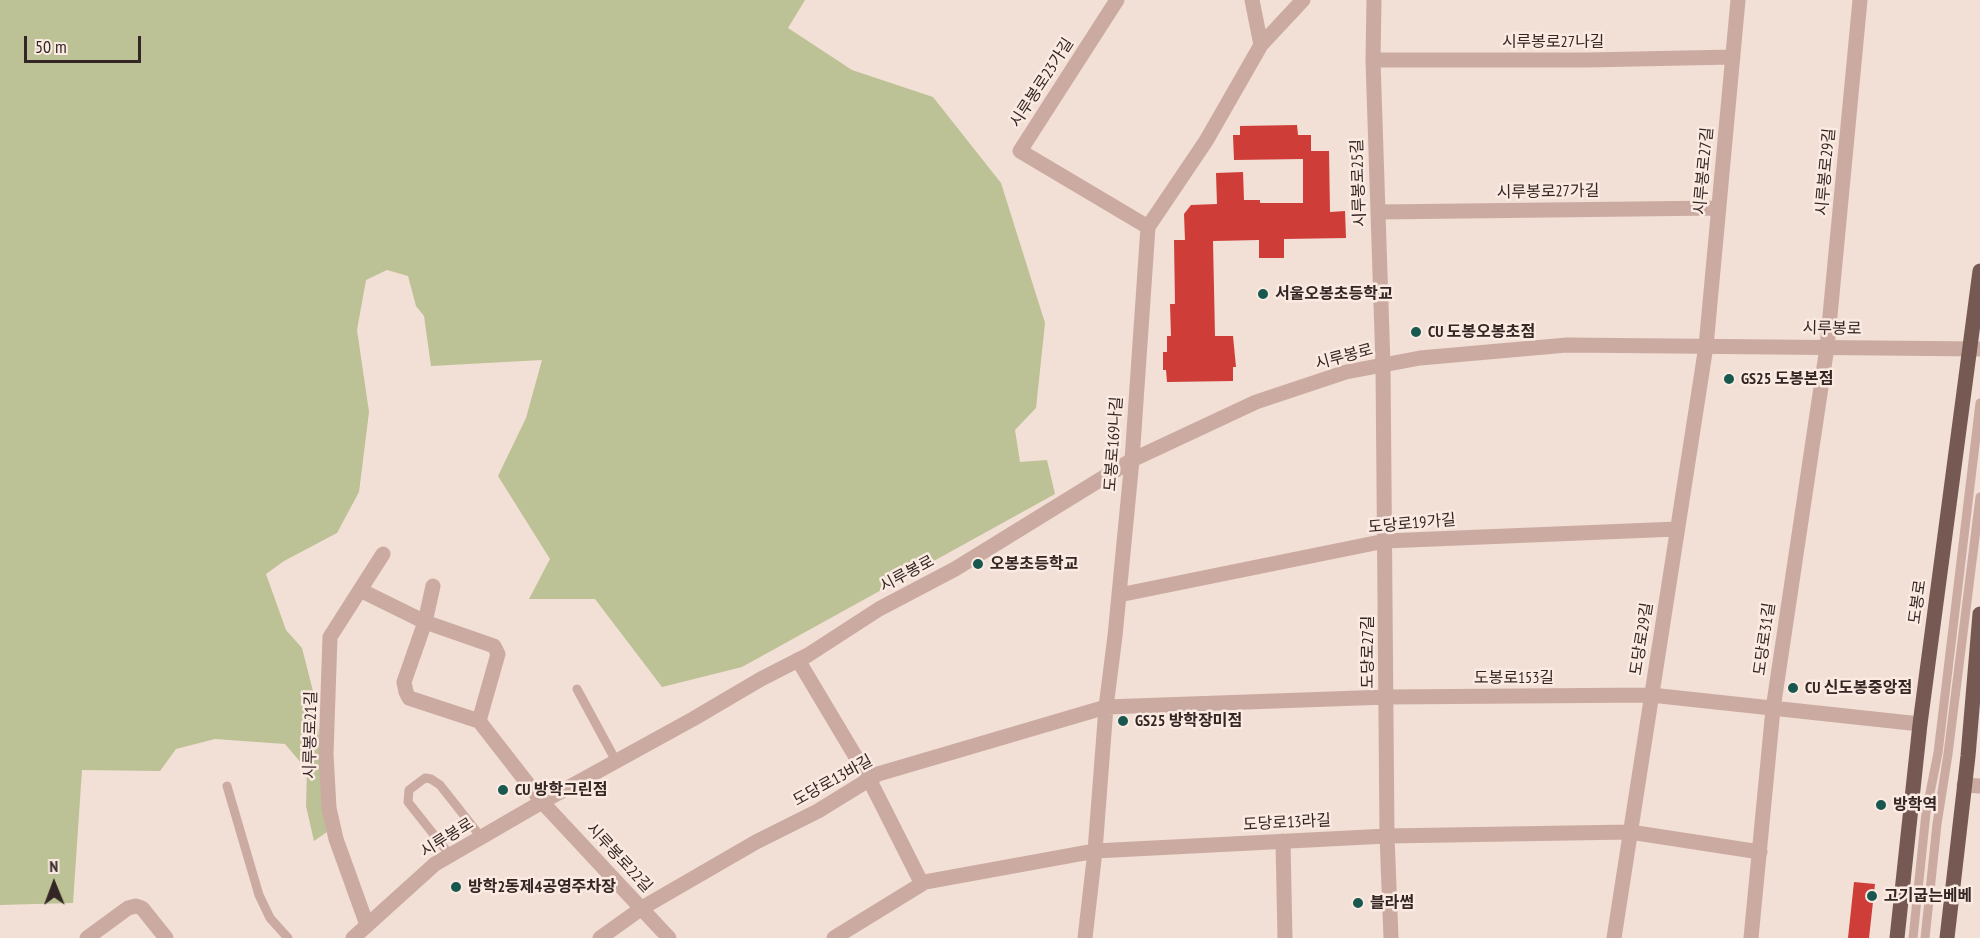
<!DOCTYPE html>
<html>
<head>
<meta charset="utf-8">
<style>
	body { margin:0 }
	#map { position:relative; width:1980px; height:938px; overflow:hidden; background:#f2dfd5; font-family:"PT Sans Narrow",sans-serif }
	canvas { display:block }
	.north { position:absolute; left:24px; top:854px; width:60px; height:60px; -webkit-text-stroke:4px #faeae1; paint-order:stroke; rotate:359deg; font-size:16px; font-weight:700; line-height:24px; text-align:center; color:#342624 }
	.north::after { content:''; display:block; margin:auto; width:21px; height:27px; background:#342624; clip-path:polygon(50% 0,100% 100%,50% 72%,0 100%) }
	.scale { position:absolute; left:24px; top:36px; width:117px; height:27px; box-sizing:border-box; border:3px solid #342624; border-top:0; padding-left:8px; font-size:18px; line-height:21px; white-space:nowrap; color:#342624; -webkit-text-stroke:4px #faeae1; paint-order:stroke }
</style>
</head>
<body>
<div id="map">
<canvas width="1980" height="938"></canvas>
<div class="north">N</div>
<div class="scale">50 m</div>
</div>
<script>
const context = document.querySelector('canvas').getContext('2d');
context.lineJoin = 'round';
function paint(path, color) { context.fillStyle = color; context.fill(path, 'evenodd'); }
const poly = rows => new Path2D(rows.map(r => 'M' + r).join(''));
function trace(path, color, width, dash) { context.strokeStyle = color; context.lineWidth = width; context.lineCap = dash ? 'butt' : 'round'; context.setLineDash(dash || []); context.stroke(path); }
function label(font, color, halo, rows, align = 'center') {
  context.font = font + ' "PT Sans Narrow","Noto Sans KR",sans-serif'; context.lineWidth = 5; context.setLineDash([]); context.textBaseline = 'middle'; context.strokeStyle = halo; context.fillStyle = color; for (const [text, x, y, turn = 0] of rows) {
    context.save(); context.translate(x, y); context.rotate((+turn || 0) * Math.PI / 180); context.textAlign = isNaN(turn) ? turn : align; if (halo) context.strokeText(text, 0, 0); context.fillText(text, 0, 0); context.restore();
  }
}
const green = poly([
	[0,0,805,0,788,28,852,70,933,97,1001,183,1045,323,1036,408,1015,430,1020,462,1047,460,1055,494,742,667,662,687,595,599,529,599,550,559,498,476,526,418,542,360,431,366,424,316,416,306,408,276,387,270,366,280,357,330,369,412,359,492,337,533,284,561,266,574,286,630,302,648,316,703,327,832,314,841,306,806,307,770,285,744,215,739,176,749,160,771,82,770,73,903,0,905]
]);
const building = poly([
	[1297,125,1298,135,1311,135,1311,151,1329,151,1330,212,1345,211,1346,238,1284,239,1284,258,1259,258,1259,240,1213,241,1215,336,1233,336,1236,367,1233,367,1233,381,1167,382,1166,370,1163,370,1163,352,1167,352,1167,336,1171,336,1170,304,1175,304,1174,240,1185,240,1184,214,1191,205,1217,204,1216,173,1243,172,1244,200,1260,200,1260,203,1303,203,1303,159,1234,160,1233,135,1240,135,1240,126],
	[1854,882,1875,884,1869,938,1848,938]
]);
const service = poly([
	[577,689,616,761],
	[227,786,259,895,270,918,288,938],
	[450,855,408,802,409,790,425,778,431,779,440,785,481,837],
	[1913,938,1926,813,1938,753,1980,403],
	[1925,938,1937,824,1948,754,1980,497]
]);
const minor = poly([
	[1117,0,1020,151,1148,227],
	[1252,0,1261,45],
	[1374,0,1373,60,1383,365,1387,836,1391,938],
	[1373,60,1587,60,1733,57],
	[1378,212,1719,208],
	[360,590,425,622,404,682,406,692,409,698,479,721,498,654,494,646,425,622,433,586],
	[1119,595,1385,541,1677,529],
	[798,660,869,779,922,884],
	[479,721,542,802,669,938],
	[1964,785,1980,786],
	[1283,841,1285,938],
	[367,925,336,839,329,808,326,754,330,637,383,554],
	[87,938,128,908,136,906,142,908,166,938],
	[600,938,642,908,756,842,818,811,878,774,1106,707,1387,697,1651,695,1920,724],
	[834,938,925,882,1095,851,1387,836,1630,832,1760,852],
	[1085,938,1095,851,1106,707,1115,636,1132,460,1148,227,1206,141,1261,45,1303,0],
	[1614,938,1706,346,1738,0],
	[1751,938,1773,709,1827,347,1860,0]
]);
const tertiary = poly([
	[353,938,435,864,542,802,693,719,761,679,808,655,879,609,955,569,1132,460,1256,402,1346,372,1420,358,1567,345,1980,349]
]);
const primary = poly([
	[1897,938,1920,724,1980,271],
	[1947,938,1968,756,1980,614]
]);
const markers = [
	[1263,294,6,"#18584f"],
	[1416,332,6,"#18584f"],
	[1729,379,6,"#18584f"],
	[978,564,6,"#18584f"],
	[1793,688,6,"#18584f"],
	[1123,721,6,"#18584f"],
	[503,790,6,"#18584f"],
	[1881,805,6,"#18584f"],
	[456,887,6,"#18584f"],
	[1872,896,6,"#18584f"],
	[1358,903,6,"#18584f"]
];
const streetNames = [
	["시루봉로27나길",1553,42],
	["시루봉로23가길",1042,83,-57],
	["시루봉로27길",1704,171,-85],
	["시루봉로29길",1826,172,-85],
	["시루봉로25길",1359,183,-92],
	["시루봉로27가길",1548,192,-1],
	["시루봉로",1832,329,1],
	["시루봉로",1344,357,-15],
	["도봉로169나길",1114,444,-86],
	["도당로19가길",1412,524,-5],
	["시루봉로",907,574,-28],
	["도봉로",1918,602,-82],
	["도당로29길",1642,639,-81],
	["도당로31길",1765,639,-82],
	["도당로27길",1368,652,-90],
	["도봉로153길",1514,678],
	["시루봉로21길",311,735,-89],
	["도당로13바길",833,781,-29],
	["도당로13라길",1287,823,-3],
	["시루봉로",447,838,-32],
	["시루봉로22길",619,858,47]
];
const poiNames = [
	["서울오봉초등학교",1275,294],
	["CU 도봉오봉초점",1428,332],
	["GS25 도봉본점",1741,379],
	["오봉초등학교",990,564],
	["CU 신도봉중앙점",1805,688],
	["GS25 방학장미점",1135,721],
	["CU 방학그린점",515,790],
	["방학역",1893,805],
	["방학2동제4공영주차장",468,887],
	["고기굽는베베",1884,896],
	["블라썸",1370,903]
];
paint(green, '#bcc295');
paint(building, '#ce3d37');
trace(service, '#cbaba1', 9);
trace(minor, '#cbaba1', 15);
trace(tertiary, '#cbaba1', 15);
trace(primary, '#775954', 15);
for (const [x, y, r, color] of markers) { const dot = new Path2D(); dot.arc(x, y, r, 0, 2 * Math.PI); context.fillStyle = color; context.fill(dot); trace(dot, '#faeae1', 2); }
label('16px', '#342624', '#faeae1', streetNames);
label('bold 16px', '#342624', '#faeae1', poiNames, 'left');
</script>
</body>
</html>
